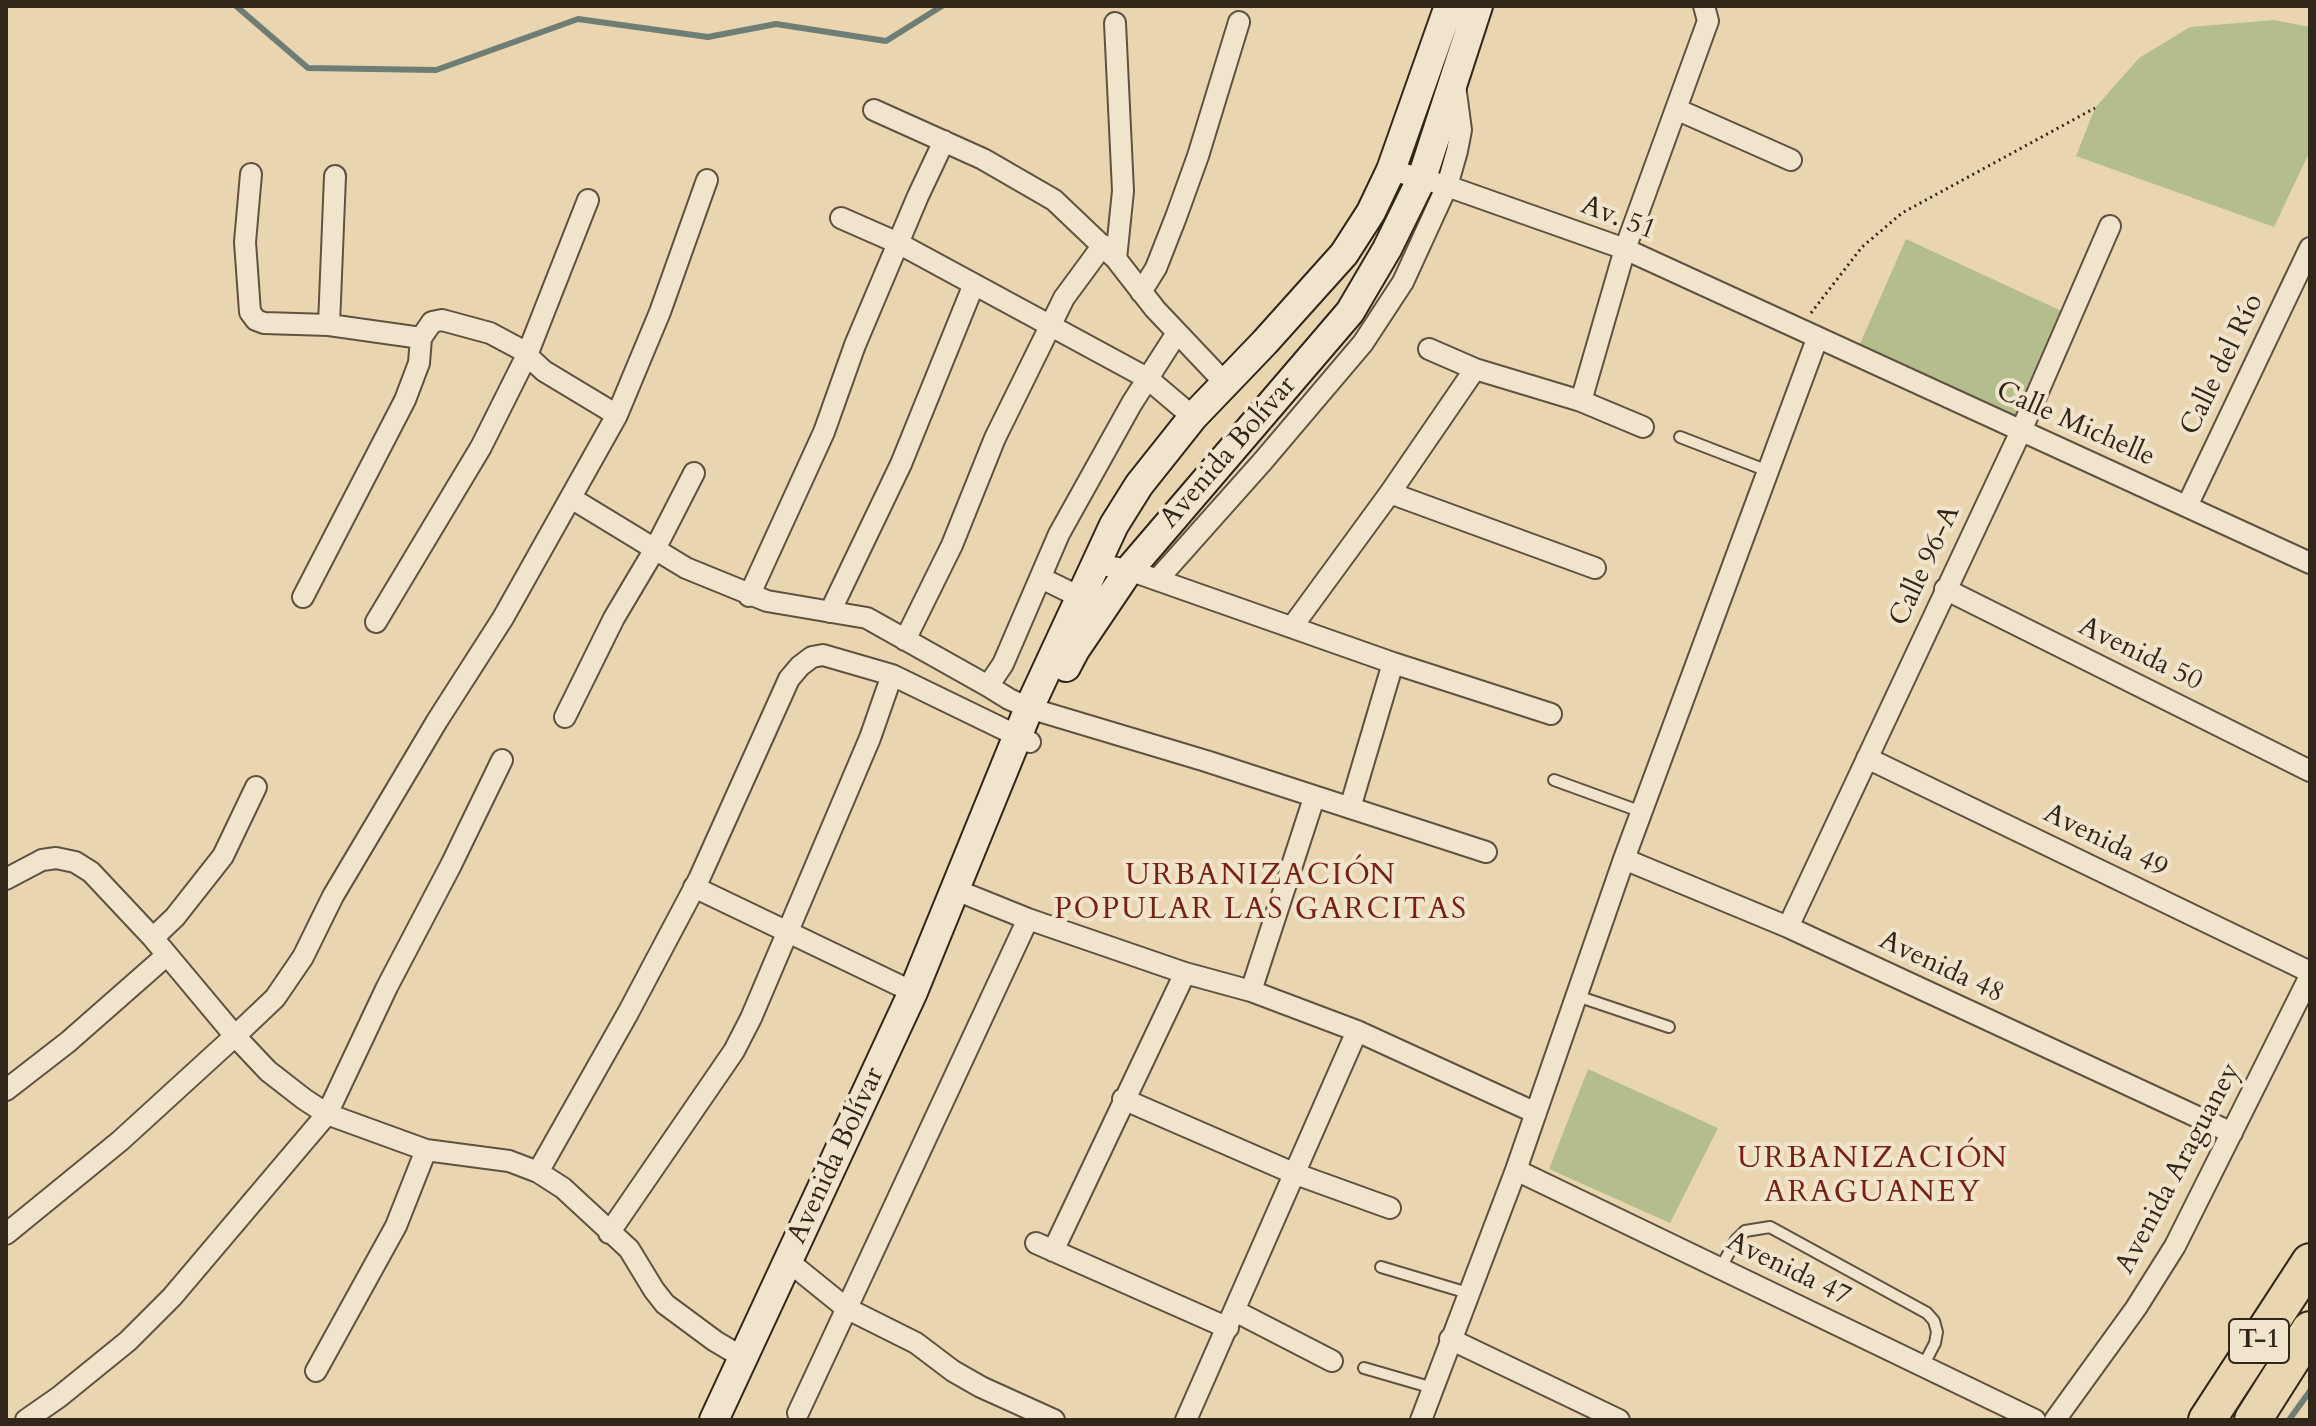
<!DOCTYPE html>
<html>
<head>
<meta charset="utf-8">
<style>
	body { margin:0 }
	#map { position:relative; width:2316px; height:1426px; overflow:hidden; background:#e9d6b0; font-family:Cardo,serif }
	canvas { display:block }
	.frame { position:absolute; inset:0; border:8px solid #31261a; pointer-events:none }
</style>
</head>
<body>
<div id="map">
<canvas width="2316" height="1426"></canvas>
<div class="frame"></div>
</div>
<script>
const context = document.querySelector('canvas').getContext('2d');
context.lineJoin = 'round';
function paint(path, color) { context.fillStyle = color; context.fill(path, 'evenodd'); }
const poly = rows => new Path2D(rows.map(r => 'M' + r).join(''));
function trace(path, color, width, dash) { context.strokeStyle = color; context.lineWidth = width; context.lineCap = dash ? 'butt' : 'round'; context.setLineDash(dash || []); context.stroke(path); }
function label(font, color, halo, rows, align = 'center') {
  context.font = font + ' Cardo,serif'; context.lineWidth = 8; context.setLineDash([]); context.textBaseline = 'middle'; context.strokeStyle = halo; context.fillStyle = color; for (const [text, x, y, turn = 0] of rows) {
    context.save(); context.translate(x, y); context.rotate((+turn || 0) * Math.PI / 180); context.textAlign = isNaN(turn) ? turn : align; if (halo) context.strokeText(text, 0, 0); context.fillText(text, 0, 0); context.restore();
  }
}
const green = poly([
	[2274,20,2310,27,2310,151,2274,227,2076,156,2095,108,2139,58,2190,27],
	[1906,239,2068,314,2018,426,1856,353],
	[1588,1069,1718,1128,1670,1223,1549,1169]
]);
const stream = poly([
	[236,6,308,68,436,70,578,19,708,37,776,24,886,41,942,6],
	[2289,1420,2310,1391]
]);
const path = poly([
	[1811,313,1862,247,1902,213,2095,108]
]);
const service = poly([
	[1680,437,1768,471],
	[1554,780,1642,812],
	[1577,996,1669,1027],
	[1381,1267,1468,1293],
	[1720,1269,1736,1240,1745,1231,1770,1227,1927,1313,1934,1321,1937,1332,1935,1343,1923,1366],
	[1364,1368,1433,1388]
]);
const minor = poly([
	[1115,23,1123,191,1116,259],
	[1676,109,1791,160],
	[874,110,983,159,1054,200,1116,259,1155,309,1225,383],
	[1391,170,1447,186,1625,249,2310,563],
	[251,174,245,242,250,312,256,320,264,323,329,325],
	[335,176,329,325,421,338],
	[841,218,898,243,1147,378,1193,417],
	[1141,292,1156,268,1176,217,1198,156,1239,22],
	[1429,349,1475,369,1581,401,1643,427],
	[1581,401,1625,249,1708,21,1704,6],
	[1390,493,1595,568],
	[571,498,686,568,767,601,867,618,988,686,1003,664,1059,534,1132,403,1177,333],
	[2187,506,2310,248],
	[1096,564,1129,570,1393,663,1551,714],
	[1041,578,1080,597],
	[1157,580,1263,461,1363,343,1403,282,1447,186,1457,151,1461,130,1455,85],
	[1945,589,2310,771],
	[749,596,824,432,855,345,918,196,944,141],
	[303,597,405,400,419,363,421,338,432,322,442,320,490,333,520,349,544,371,617,415],
	[830,612,901,464,974,284],
	[376,622,481,447,527,355,588,200],
	[1292,627,1390,493,1475,369],
	[905,640,952,545,995,438,1064,298,1103,245],
	[988,686,1009,699,1029,708,1206,761,1486,852],
	[565,717,614,618,655,549,694,473],
	[1867,758,2310,972],
	[1350,808,1393,663],
	[1624,859,1788,927,2232,1133],
	[6,879,42,860,56,858,75,862,91,872,153,938,235,1036,268,1071,304,1099,327,1114,426,1150,509,1161,538,1172,563,1188,629,1249,654,1290,665,1304,715,1341,742,1357],
	[694,887,913,992],
	[956,890,1028,919,1185,973,1251,991,1357,1031,1536,1113],
	[1788,927,2021,431,2110,226],
	[153,938,175,917,223,856,256,787],
	[1251,991,1314,798],
	[6,1090,68,1042,167,955],
	[1123,1099,1293,1173,1390,1208],
	[1516,1170,2035,1420],
	[538,1172,628,1013,699,879,789,679,800,666,812,657,823,655,892,675,1030,742],
	[609,1233,734,1051,751,1018,870,738,892,675],
	[6,1234,120,1141,235,1036,275,998,303,957,333,896,437,721,503,618,617,415,660,312,707,180],
	[1036,1243,1228,1328],
	[1053,1251,1185,973],
	[788,1261,846,1308,916,1343,953,1371,981,1387,1054,1420],
	[1235,1311,1332,1361],
	[1450,1339,1619,1420],
	[316,1371,396,1226,426,1150],
	[798,1413,1028,919],
	[26,1420,59,1397,128,1341,172,1297,327,1114,387,987,451,865,502,760],
	[1186,1420,1357,1031],
	[1421,1420,1516,1170,1624,859,1817,339],
	[2055,1420,2136,1308,2175,1246,2310,976]
]);
const secondary = poly([
	[1066,667,1075,650,1129,570,1350,312,1387,249,1422,178,1478,6],
	[714,1420,913,992,1029,708,1114,525,1139,485,1193,417,1265,342,1344,254,1371,212,1391,170,1449,6]
]);
const motorway = poly([
	[2207,1420,2310,1262],
	[2253,1420,2310,1330]
]);
const shields = [
	[2259,1341,60]
];
const shieldNames = [
	["T-1",2259,1341]
];
const streetNames = [
	["Av. 51",1618,219,21],
	["Calle del Río",2223,365,-64],
	["Calle Michelle",2075,425,24],
	["Avenida Bolívar",1229,453,-49],
	["Calle 96-A",1926,566,-65],
	["Avenida 50",2140,655,26],
	["Avenida 49",2105,842,26],
	["Avenida 48",1941,968,25],
	["Avenida Bolívar",837,1156,-65],
	["Avenida Araguaney",2179,1169,-62],
	["Avenida 47",1788,1270,26]
];
const neighbourhoodNames = [
	["URBANIZACIÓN",1261,877],
	["POPULAR LAS GARCITAS",1261,911],
	["URBANIZACIÓN",1873,1160],
	["ARAGUANEY",1873,1194]
];
paint(green, '#b4be8d');
trace(stream, '#6f7e75', 6);
trace(service, '#5f5240', 14);
trace(minor, '#5f5240', 24);
trace(secondary, '#31261a', 32);
trace(motorway, '#31261a', 40);
trace(path, '#31261a', 3, [2, 4]);
trace(service, '#f1e4cc', 10);
trace(minor, '#f1e4cc', 20);
trace(secondary, '#f1e4cc', 28);
trace(motorway, '#e9d6b0', 36);
for (const [x, y, w] of shields) { const box = new Path2D(); box.roundRect(x - w / 2, y - 22, w, 44, 6); context.fillStyle = '#f1e4cc'; context.fill(box); trace(box, '#31261a', 2); }
label('bold 26px', '#31261a', null, shieldNames);
label('28px', '#31261a', '#f1e4cc', streetNames);
context.letterSpacing = '2px';
label('30px', '#7a1f14', '#f1e4cc', neighbourhoodNames);
context.letterSpacing = '0px';
</script>
</body>
</html>
